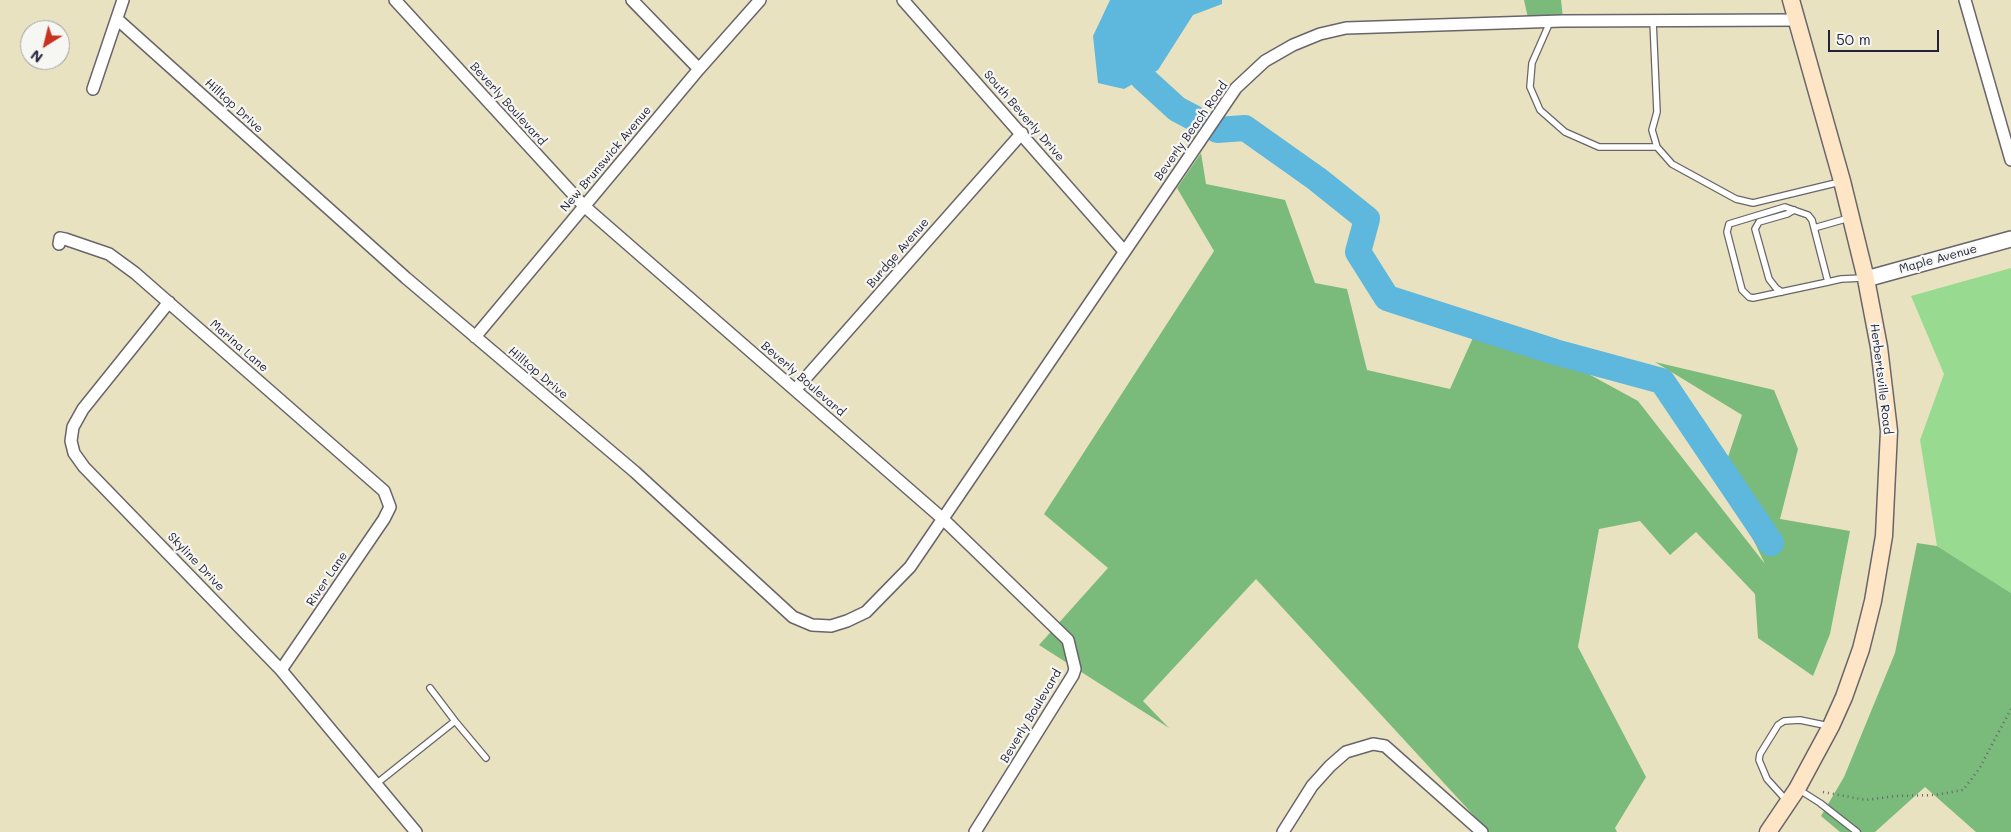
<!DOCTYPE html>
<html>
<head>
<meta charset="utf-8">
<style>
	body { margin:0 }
	#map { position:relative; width:2011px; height:832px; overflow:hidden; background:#e9e2c0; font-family:Mali,sans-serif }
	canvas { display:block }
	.north { position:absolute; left:20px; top:20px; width:50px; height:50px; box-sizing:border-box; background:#f6f6f2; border:1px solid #a1a1a9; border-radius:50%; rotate:216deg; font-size:14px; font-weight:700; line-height:20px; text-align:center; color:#22223b }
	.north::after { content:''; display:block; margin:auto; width:18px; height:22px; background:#c8321e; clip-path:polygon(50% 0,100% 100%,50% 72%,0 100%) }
	.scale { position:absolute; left:1828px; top:30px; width:111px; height:22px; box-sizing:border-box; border:2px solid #22223b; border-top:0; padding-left:6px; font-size:15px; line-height:18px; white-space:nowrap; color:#22223b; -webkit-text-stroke:4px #f6f6f2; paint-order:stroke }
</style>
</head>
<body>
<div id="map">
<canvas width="2011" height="832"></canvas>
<div class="north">N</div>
<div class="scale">50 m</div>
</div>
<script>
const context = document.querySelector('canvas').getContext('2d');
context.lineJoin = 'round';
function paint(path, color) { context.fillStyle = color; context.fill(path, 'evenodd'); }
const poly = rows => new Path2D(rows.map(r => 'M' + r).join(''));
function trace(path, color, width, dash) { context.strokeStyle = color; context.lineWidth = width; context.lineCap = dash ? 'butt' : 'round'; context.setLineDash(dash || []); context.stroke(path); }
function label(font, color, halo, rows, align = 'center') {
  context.font = font + ' Mali,sans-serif'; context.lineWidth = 4.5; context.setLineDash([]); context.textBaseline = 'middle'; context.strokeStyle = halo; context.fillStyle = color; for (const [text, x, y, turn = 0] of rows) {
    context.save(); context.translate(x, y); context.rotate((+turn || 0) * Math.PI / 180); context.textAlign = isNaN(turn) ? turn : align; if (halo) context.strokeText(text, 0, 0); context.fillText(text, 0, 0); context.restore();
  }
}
const green = poly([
	[2011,268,2011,593,1937,546,1920,440,1944,374,1911,296]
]);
const forest = poly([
	[1524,0,1561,0,1563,18,1528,18],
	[1201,153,1206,184,1285,200,1315,283,1347,289,1367,370,1450,389,1476,331,1583,371,1638,401,1765,564,1722,475,1742,415,1655,362,1774,390,1798,449,1780,519,1850,531,1830,634,1813,676,1758,638,1755,594,1696,532,1670,555,1640,521,1599,529,1578,647,1646,777,1615,828,1617,832,1489,832,1256,579,1143,701,1169,728,1039,645,1108,568,1044,514,1214,251,1177,188],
	[1917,543,1937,546,2011,593,2011,832,1976,832,1925,787,1875,832,1840,832,1821,816,1844,777,1895,653]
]);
const water = poly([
	[1110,0,1222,0,1222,4,1193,15,1158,70,1124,89,1098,83,1093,36]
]);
const river = poly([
	[1143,78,1177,109,1194,118],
	[1217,130,1245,128,1317,179,1367,219,1358,252,1387,298,1555,352,1662,381,1771,543]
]);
const path = poly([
	[1823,792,1866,800,1895,796,1935,795,1963,790,1979,769,2011,709]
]);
const service = poly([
	[1653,21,1657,112,1652,130,1657,147,1672,164,1736,199,1753,203,1840,182],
	[1550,22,1532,63,1530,87,1540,110,1565,132,1599,147,1657,147],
	[1814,228,1849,218],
	[1828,282,1812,220,1808,215,1785,207,1729,224,1727,232,1742,290,1749,297,1753,298,1828,282,1841,279,1863,278],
	[1782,292,1776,288,1769,279,1755,229,1759,222,1787,214,1794,210],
	[430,688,455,721],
	[376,784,455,721,486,758],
	[1798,789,1820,803,1857,832],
	[1787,801,1767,779,1759,760,1760,754,1778,725,1784,721,1800,720,1829,726]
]);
const minor = poly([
	[395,0,584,206,943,519,1068,640,1075,669,1073,675,975,832],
	[632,0,699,69],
	[903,0,1124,251],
	[1965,0,2011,160],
	[117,19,406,278,635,472,793,617,812,625,831,626,847,621,866,612,910,567,1236,88,1265,61,1293,45,1320,34,1346,28,1562,21,1797,20],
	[93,89,123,0],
	[59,244,60,238,65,239,109,254,135,273,384,491,390,507,384,519,281,670],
	[169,302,83,409,73,427,71,441,74,453,84,467,281,670,416,832],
	[475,337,699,69,760,0],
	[795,390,1022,133],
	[1283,832,1312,786,1330,766,1346,752,1373,744,1385,746,1482,832]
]);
const tertiary = poly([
	[1866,279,2011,239]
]);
const secondary = poly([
	[1768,832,1797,789,1831,726,1844,697,1861,649,1873,601,1884,536,1889,431,1879,347,1866,279,1842,181,1791,0]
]);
const streetNames = [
	["Beverly Boulevard",508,104,48],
	["Hilltop Drive",234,106,42],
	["South Beverly Drive",1024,116,49],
	["Beverly Beach Road",1191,131,-55],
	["New Brunswick Avenue",606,159,-50],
	["Burdge Avenue",898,253,-49],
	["Maple Avenue",1938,259,-15],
	["Marina Lane",239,346,41],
	["Hilltop Drive",538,373,40],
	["Beverly Boulevard",803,379,41],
	["Herbertsville Road",1881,379,83],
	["Skyline Drive",196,562,46],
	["River Lane",327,579,-56],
	["Beverly Boulevard",1031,716,-59]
];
paint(green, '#99da91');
paint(forest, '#7aba7b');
paint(water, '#5eb7dc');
trace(river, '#5eb7dc', 26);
trace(service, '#68656a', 8);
trace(minor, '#68656a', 14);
trace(tertiary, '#68656a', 18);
trace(secondary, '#68656a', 19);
trace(path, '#68656a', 2.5, [1, 4]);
trace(service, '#fff', 5.5);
trace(minor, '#fff', 11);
trace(tertiary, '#fff', 15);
trace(secondary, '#fde5c5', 16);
label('12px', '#22223b', '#f6f6f2', streetNames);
</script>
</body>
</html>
